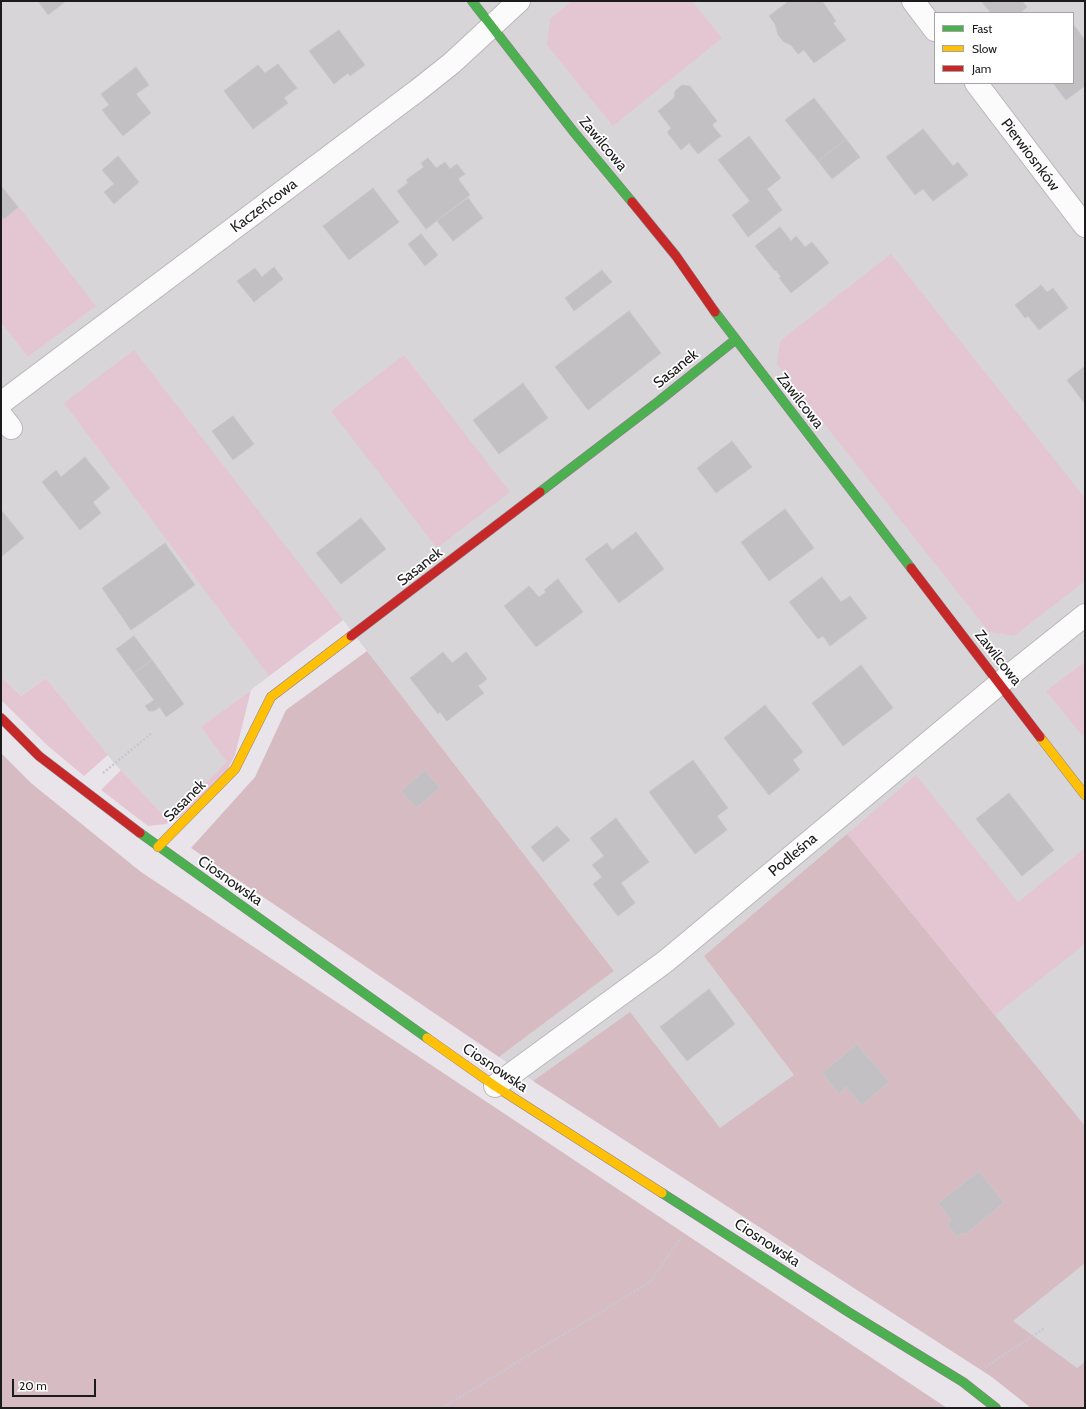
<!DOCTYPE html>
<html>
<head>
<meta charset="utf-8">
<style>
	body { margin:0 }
	#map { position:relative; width:1086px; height:1409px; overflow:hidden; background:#e9e4e9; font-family:Cabin,sans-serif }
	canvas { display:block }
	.frame { position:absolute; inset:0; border:2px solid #1b1b1b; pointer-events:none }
	.legend { position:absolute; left:934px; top:12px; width:140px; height:72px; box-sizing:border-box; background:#fff; border:1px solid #a4a4a4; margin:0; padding:5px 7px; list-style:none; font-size:12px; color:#1b1b1b }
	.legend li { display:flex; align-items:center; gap:8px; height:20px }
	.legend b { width:20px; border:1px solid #a4a4a4 }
	.scale { position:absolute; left:12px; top:1379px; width:84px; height:18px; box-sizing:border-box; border:2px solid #1b1b1b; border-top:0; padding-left:5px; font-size:12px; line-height:14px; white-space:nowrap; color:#1b1b1b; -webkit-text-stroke:3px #fff; paint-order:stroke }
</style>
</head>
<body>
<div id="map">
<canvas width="1086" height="1409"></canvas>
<div class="frame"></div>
<ul class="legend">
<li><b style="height:5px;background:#4caf50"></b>Fast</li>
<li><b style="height:5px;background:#ffc107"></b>Slow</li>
<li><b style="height:5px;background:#c62828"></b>Jam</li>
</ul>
<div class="scale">20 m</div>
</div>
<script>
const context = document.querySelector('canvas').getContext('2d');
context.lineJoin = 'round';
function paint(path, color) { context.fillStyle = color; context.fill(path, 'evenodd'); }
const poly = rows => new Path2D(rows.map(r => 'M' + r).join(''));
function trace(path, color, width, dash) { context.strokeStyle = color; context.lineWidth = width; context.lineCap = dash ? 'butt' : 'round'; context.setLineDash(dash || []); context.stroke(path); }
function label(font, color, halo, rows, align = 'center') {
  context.font = font + ' Cabin,sans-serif'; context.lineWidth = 3.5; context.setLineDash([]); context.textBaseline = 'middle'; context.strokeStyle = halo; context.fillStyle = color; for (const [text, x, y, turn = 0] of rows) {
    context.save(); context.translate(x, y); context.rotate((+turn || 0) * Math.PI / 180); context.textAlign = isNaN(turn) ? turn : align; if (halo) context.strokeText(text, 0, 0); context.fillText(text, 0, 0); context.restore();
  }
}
const residential = poly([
	[1,1,1085,1,1085,1408,1031,1408,992,1377,533,1081,499,1057,614,971,343,620,202,727,228,762,168,820,114,763,46,678,21,696,1,677],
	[935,13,1073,13,1073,83,935,83]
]);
const grass = poly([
	[572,1,692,1,722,38,613,126,547,45,550,19],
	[1,184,96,306,28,357,1,322,1,215,4,219,18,207],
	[891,254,1085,498,1085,581,1014,636,989,632,777,364,780,341],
	[134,350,343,620,269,676,64,403],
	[404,355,510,492,437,548,331,411],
	[1085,662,1085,739,1046,691],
	[1,677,21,696,46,678,108,755,84,776,48,746,1,700],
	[251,690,235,755,227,771,180,817,166,824,148,826,101,790,121,770,168,820,227,762,201,727],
	[916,775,1018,902,1085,848,1085,944,995,1015,847,834]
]);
const forest = poly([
	[367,651,614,971,499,1057,191,848,255,777,286,710],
	[1,753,31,783,141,872,947,1408,1,1408],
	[847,834,1085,1126,1085,1263,1013,1321,1077,1368,1085,1362,1085,1408,1031,1408,992,1377,533,1081,630,1012,720,1128,794,1075,704,956]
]);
const building = poly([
	[38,1,66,1,48,15,38,1],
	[789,1,822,1,836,21,833,23,846,40,814,63,804,50,798,54,791,45,784,42,778,35,775,24,769,16,789,1],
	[981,1,1022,1,1027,7,1020,13,991,13,981,1],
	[1073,24,1085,40,1085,86,1066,100,1053,83,1073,83,1073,24],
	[339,30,365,65,350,76,348,73,334,84,309,51,339,30],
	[278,64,297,88,284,98,288,103,253,129,224,91,258,65,265,73,278,64],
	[136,67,149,85,136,94,151,113,123,136,102,110,109,105,101,94,136,67],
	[682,85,690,86,717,121,712,125,721,136,698,154,689,143,681,150,667,132,671,128,658,111,674,98,675,91,682,85],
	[814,98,846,139,818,161,785,120,814,98],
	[923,129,953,166,958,162,968,175,933,201,923,189,915,195,886,157,923,129],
	[749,136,781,178,767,189,782,210,748,237,732,215,750,201,718,160,749,136],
	[846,139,860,157,832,179,818,161,846,139],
	[118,156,139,182,114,204,104,192,114,184,102,170,118,156],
	[428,158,436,168,445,162,450,169,457,164,465,174,458,179,470,195,426,229,397,191,408,183,406,180,424,167,421,163,428,158],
	[1,186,18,207,4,219,1,215,1,186],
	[373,188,399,222,349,260,323,226,373,188],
	[468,198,483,218,453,241,437,221,468,198],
	[780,227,791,241,796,236,805,247,812,242,829,263,791,293,779,278,781,277,776,270,775,271,755,246,780,227],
	[421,234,438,255,425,266,408,244,421,234],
	[274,267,283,279,254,302,237,281,255,268,262,277,274,267],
	[602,270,612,282,574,311,565,298,602,270],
	[1041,285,1047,292,1053,288,1068,308,1039,330,1028,316,1025,318,1015,305,1041,285],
	[629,311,661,353,588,410,555,367,629,311],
	[1085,366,1085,404,1067,380,1085,366],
	[523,383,548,418,499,454,473,420,523,383],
	[233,416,254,444,233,460,212,431,233,416],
	[732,441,752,467,716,493,697,468,732,441],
	[85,457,110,488,93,502,101,513,80,530,42,482,56,470,61,477,85,457],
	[785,509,814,548,769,581,741,542,785,509],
	[1,510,24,538,1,557,1,510],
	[361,518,386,549,341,584,316,553,361,518],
	[636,532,664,569,619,603,585,559,607,543,612,550,636,532],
	[165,543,195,585,131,630,102,588,165,543],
	[822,577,841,602,850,596,867,618,830,646,823,636,818,639,789,602,822,577],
	[558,579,583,612,536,647,504,606,529,586,539,597,546,592,544,590,558,579],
	[134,636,152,660,134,673,116,649,134,636],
	[443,652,452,663,466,652,487,679,478,686,484,693,447,721,440,712,438,714,410,678,443,652],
	[152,660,184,704,166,717,160,707,154,711,149,711,145,706,154,700,134,673,152,660],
	[861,665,893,708,843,746,812,703,861,665],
	[765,705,803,752,793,760,800,770,769,795,724,738,765,705],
	[693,760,728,808,717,816,727,830,695,854,649,792,693,760],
	[425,770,440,788,416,808,401,791,425,770],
	[1009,793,1054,850,1022,876,976,819,1009,793],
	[616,818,649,862,621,883,635,903,618,916,593,884,602,877,592,865,604,856,590,838,616,818],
	[557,826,570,840,543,862,531,847,557,826],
	[709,989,735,1024,687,1061,660,1027,709,989],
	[857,1044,889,1082,862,1105,846,1087,839,1094,822,1073,857,1044],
	[979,1171,1004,1203,964,1235,962,1233,957,1237,947,1224,951,1220,938,1203,979,1171]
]);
const path = poly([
	[103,773,152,733],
	[985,1367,1045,1328],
	[442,1408,650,1282,682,1236]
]);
const street = poly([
	[913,1,935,30],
	[976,83,1085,226],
	[1,403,418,90,452,63,519,1],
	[1,415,11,428],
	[495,1086,666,961,1000,683,1085,615]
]);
const fast = poly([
	[472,1,573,131,632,202],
	[715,312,911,568],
	[540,492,659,401,735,340],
	[140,833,427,1038],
	[662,1193,850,1313,963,1382,996,1408]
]);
const slow = poly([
	[1040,737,1085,795],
	[158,847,235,769,271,697,351,636],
	[427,1038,495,1086,662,1193]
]);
const jam = poly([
	[632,202,676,256,715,312],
	[911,568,1040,737],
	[351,636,540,492],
	[1,718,39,756,140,833]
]);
const streetNames = [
	["Zawilcowa",603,144,50],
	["Pierwiosnków",1030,155,53],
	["Kaczeńcowa",264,206,-37],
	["Sasanek",676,369,-39],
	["Zawilcowa",800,401,52],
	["Sasanek",420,567,-38],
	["Zawilcowa",998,658,52],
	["Sasanek",185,801,-45],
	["Podleśna",793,855,-40],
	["Ciosnowska",230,881,35],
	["Ciosnowska",495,1068,34],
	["Ciosnowska",767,1243,33]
];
paint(residential, '#d8d5d8');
paint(grass, '#e4c6d2');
paint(forest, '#d6bcc2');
paint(building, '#c3c0c4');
trace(building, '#cac6cc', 1);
trace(street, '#b9b7b9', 24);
trace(fast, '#917f8d', 10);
trace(slow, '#917f8d', 10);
trace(jam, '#917f8d', 10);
trace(path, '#cac6d3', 2.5, [2, 2]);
trace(street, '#fcfbfc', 22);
trace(fast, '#4caf50', 9);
trace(slow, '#ffc107', 9);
trace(jam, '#c62828', 9);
label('15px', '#1b1b1b', '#fff', streetNames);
</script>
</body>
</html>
